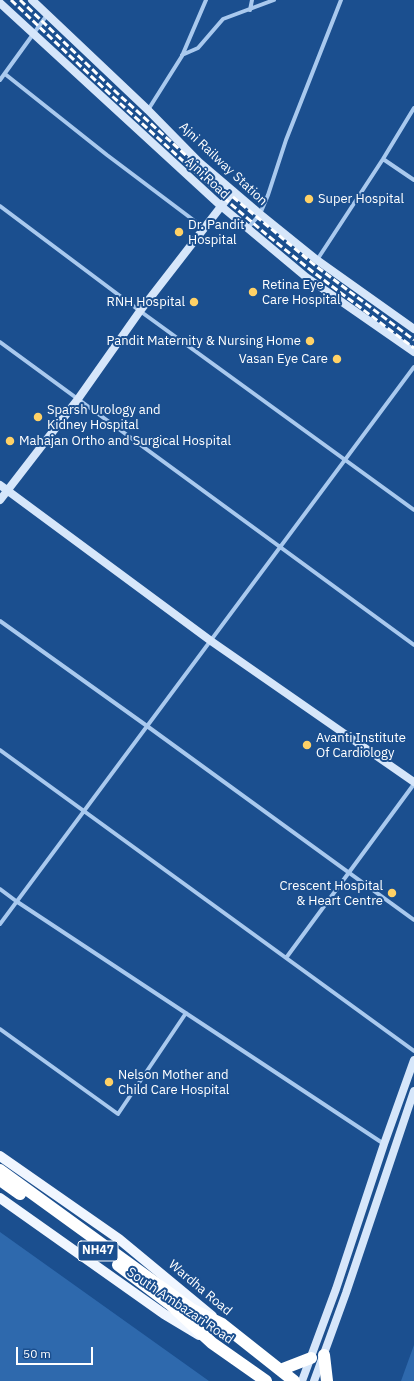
<!DOCTYPE html>
<html>
<head>
<meta charset="utf-8">
<style>
	body { margin:0 }
	#map { position:relative; width:414px; height:1381px; overflow:hidden; background:#1b4f8f; font-family:"IBM Plex Sans",sans-serif }
	canvas { display:block }
	.scale { position:absolute; left:16px; top:1347px; width:77px; height:18px; box-sizing:border-box; border:2px solid #fff; border-top:0; padding-left:5px; font-size:12px; line-height:14px; white-space:nowrap; color:#fff; -webkit-text-stroke:3px #1b4f8f; paint-order:stroke }
</style>
</head>
<body>
<div id="map">
<canvas width="414" height="1381"></canvas>
<div class="scale">50 m</div>
</div>
<script>
const context = document.querySelector('canvas').getContext('2d');
context.lineJoin = 'round';
function paint(path, color) { context.fillStyle = color; context.fill(path, 'evenodd'); }
const poly = rows => new Path2D(rows.map(r => 'M' + r).join(''));
function trace(path, color, width, dash) { context.strokeStyle = color; context.lineWidth = width; context.lineCap = dash ? 'butt' : 'round'; context.setLineDash(dash || []); context.stroke(path); }
function label(font, color, halo, rows, align = 'center') {
  context.font = font + ' "IBM Plex Sans",sans-serif'; context.lineWidth = 4; context.setLineDash([]); context.textBaseline = 'middle'; context.strokeStyle = halo; context.fillStyle = color; for (const [text, x, y, turn = 0] of rows) {
    context.save(); context.translate(x, y); context.rotate((+turn || 0) * Math.PI / 180); context.textAlign = isNaN(turn) ? turn : align; if (halo) context.strokeText(text, 0, 0); context.fillText(text, 0, 0); context.restore();
  }
}
const green = poly([
	[0,1232,209,1381,0,1381],
	[414,1345,414,1381,401,1381]
]);
const street = poly([
	[250,10,252,0],
	[182,55,198,48,223,19,274,0],
	[5,74,107,155,204,228],
	[0,80,47,15],
	[148,110,182,56,206,0],
	[383,159,414,180],
	[0,206,140,311,414,510],
	[248,228,260,214,268,195,286,140,341,0],
	[317,260,383,159,414,108],
	[0,342,414,645],
	[0,621,147,726,414,920],
	[0,750,414,1051],
	[0,889,16,901,384,1144],
	[0,924,414,367],
	[286,958,414,784],
	[0,1029,118,1114,186,1013]
]);
const secondary = poly([
	[32,0,148,110,199,162,260,214,317,260,414,329],
	[0,3,221,206,306,277,414,352],
	[0,485,211,641,414,782],
	[0,500,78,399,140,311,233,191],
	[302,1381,336,1289,384,1144,414,1060],
	[314,1381,346,1293,414,1091]
]);
const primary = poly([
	[0,1156,119,1239,212,1316],
	[0,1198,164,1314,199,1335]
]);
const highway = poly([
	[0,1170,193,1310,222,1324,294,1381],
	[0,1180,20,1194],
	[118,1265,171,1305,212,1343,266,1381],
	[324,1355,327,1381],
	[280,1370,311,1358]
]);
const rail = poly([
	[11,0,113,97,218,193,267,235,313,272,414,348],
	[20,0,117,93,222,188,317,267,414,340]
]);
const markers = [
	[309,199,5,"#ffd166"],
	[179,232,5,"#ffd166"],
	[253,292,5,"#ffd166"],
	[194,302,5,"#ffd166"],
	[310,341,5,"#ffd166"],
	[337,359,5,"#ffd166"],
	[38,417,5,"#ffd166"],
	[10,441,5,"#ffd166"],
	[307,745,5,"#ffd166"],
	[392,893,5,"#ffd166"],
	[109,1082,5,"#ffd166"]
];
const shields = [
	[98,1251,40]
];
const shieldNames = [
	["NH47",98,1251]
];
const streetNames = [
	["Ajni Railway Station",223,164,43],
	["Ajni Road",207,178,43],
	["Wardha Road",200,1288,40],
	["South Ambazari Road",180,1306,34]
];
const poiNames = [
	["Super Hospital",318,199],
	["Dr. Pandit",188,225],
	["Hospital",188,240],
	["Retina Eye",262,285],
	["Care Hospital",262,300],
	["RNH Hospital",185,302,"right"],
	["Pandit Maternity & Nursing Home",301,341,"right"],
	["Vasan Eye Care",328,359,"right"],
	["Sparsh Urology and",47,410],
	["Kidney Hospital",47,425],
	["Mahajan Ortho and Surgical Hospital",19,441],
	["Avanti Institute",316,738],
	["Of Cardiology",316,753],
	["Crescent Hospital",383,886,"right"],
	["& Heart Centre",383,901,"right"],
	["Nelson Mother and",118,1075],
	["Child Care Hospital",118,1090]
];
paint(green, '#2e69ad');
trace(street, '#a9c9ee', 4);
trace(secondary, '#d6e6fa', 8);
trace(primary, '#f0f6ff', 10);
trace(highway, '#fff', 12);
trace(rail, '#fff', 3, [7, 3]);
for (const [x, y, r, color] of markers) { const dot = new Path2D(); dot.arc(x, y, r, 0, 2 * Math.PI); context.fillStyle = color; context.fill(dot); trace(dot, '#1b4f8f', 1.5); }
for (const [x, y, w] of shields) { const box = new Path2D(); box.roundRect(x - w / 2, y - 10, w, 20, 3); context.fillStyle = '#1b4f8f'; context.fill(box); trace(box, '#fff', 1); }
label('bold 12px', '#fff', null, shieldNames);
label('13px', '#fff', '#1b4f8f', streetNames);
label('13px', '#fff', '#1b4f8f', poiNames, 'left');
</script>
</body>
</html>
